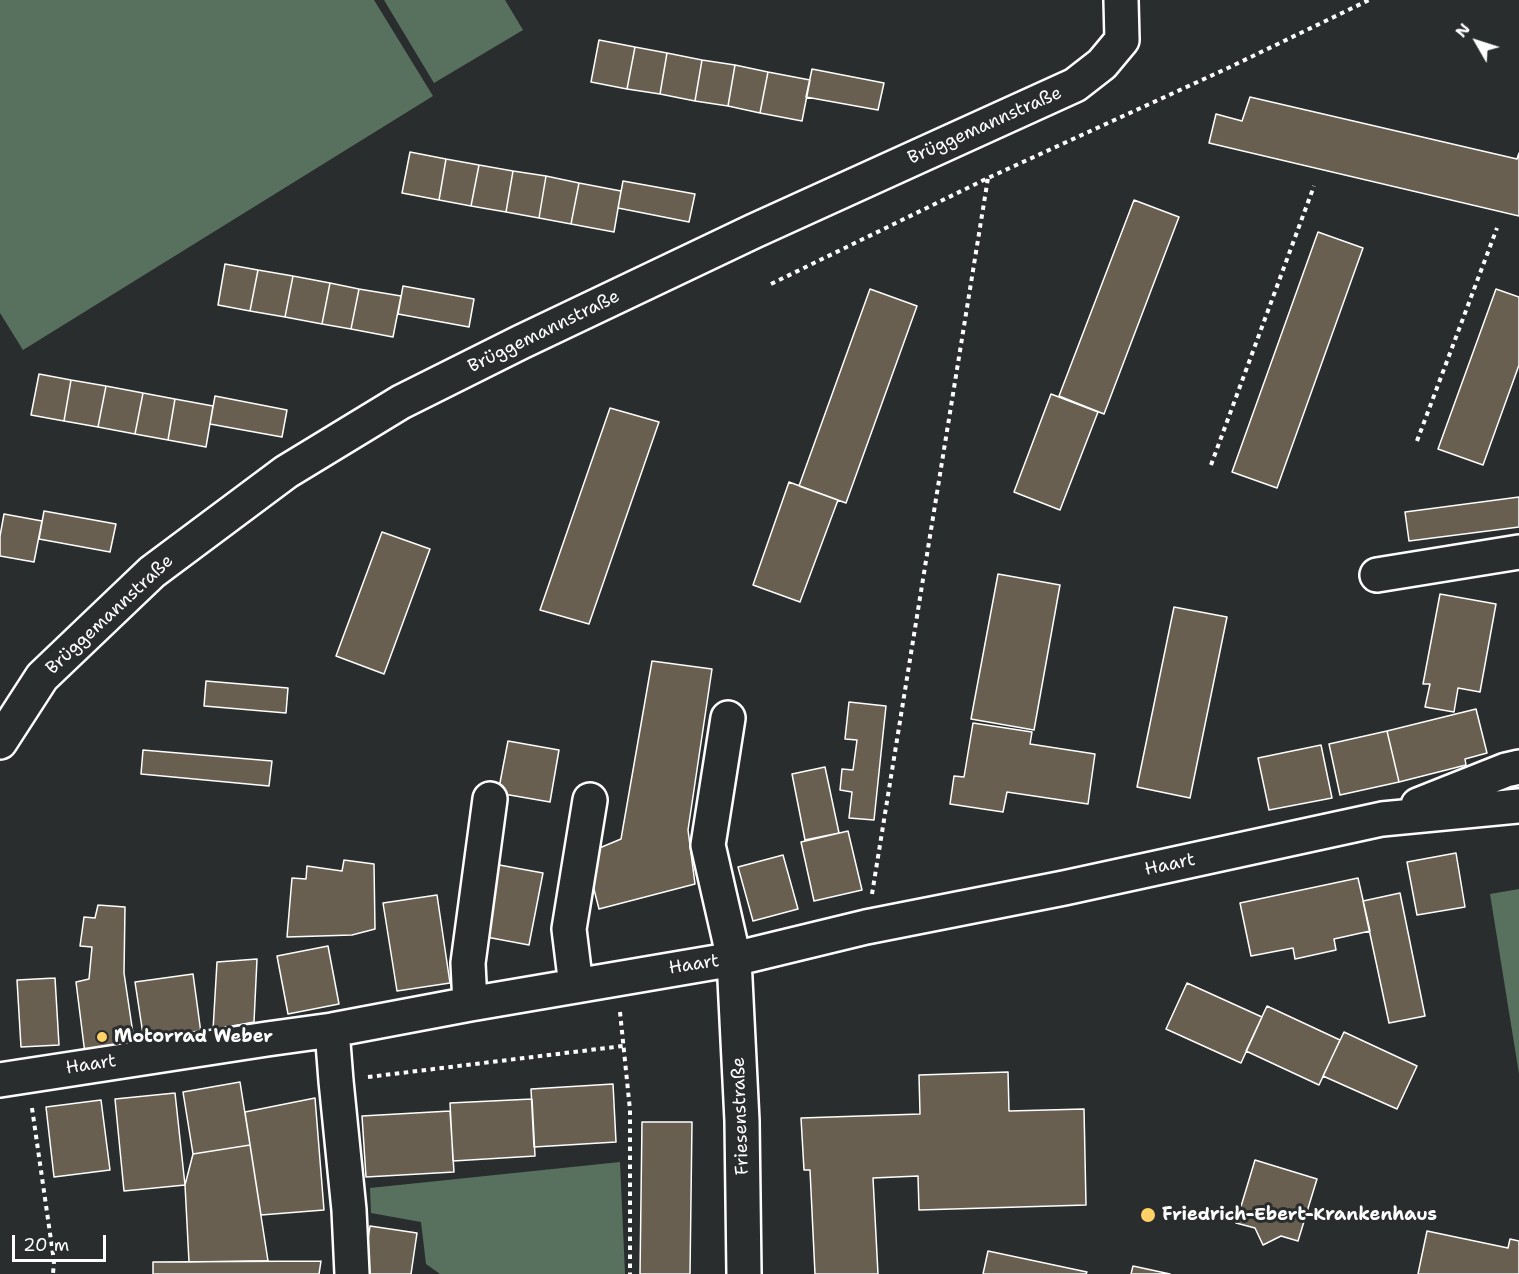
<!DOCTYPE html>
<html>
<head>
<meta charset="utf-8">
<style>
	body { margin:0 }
	#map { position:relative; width:1519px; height:1274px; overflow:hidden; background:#2a2d2e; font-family:"Shantell Sans",sans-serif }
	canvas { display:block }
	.north { position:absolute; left:1447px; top:12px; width:60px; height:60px; -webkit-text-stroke:4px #2a2d2e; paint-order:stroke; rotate:309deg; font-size:16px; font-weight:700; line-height:24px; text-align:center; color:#fff }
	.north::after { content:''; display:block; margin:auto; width:21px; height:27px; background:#fff; clip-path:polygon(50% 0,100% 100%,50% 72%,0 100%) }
	.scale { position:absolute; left:12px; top:1235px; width:94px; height:27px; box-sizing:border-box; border:3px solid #fff; border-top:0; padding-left:8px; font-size:18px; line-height:21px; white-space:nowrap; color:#fff; -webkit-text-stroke:4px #2a2d2e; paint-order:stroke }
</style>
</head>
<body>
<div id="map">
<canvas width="1519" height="1274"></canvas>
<div class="north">N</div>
<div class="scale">20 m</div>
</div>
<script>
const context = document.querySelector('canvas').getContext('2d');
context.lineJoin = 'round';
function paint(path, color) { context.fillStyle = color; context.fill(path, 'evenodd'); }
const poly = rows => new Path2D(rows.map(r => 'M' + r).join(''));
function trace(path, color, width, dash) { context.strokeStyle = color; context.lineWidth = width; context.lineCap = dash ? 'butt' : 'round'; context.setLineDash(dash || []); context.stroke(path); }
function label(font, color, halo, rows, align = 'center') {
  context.font = font + ' "Shantell Sans",sans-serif'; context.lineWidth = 6; context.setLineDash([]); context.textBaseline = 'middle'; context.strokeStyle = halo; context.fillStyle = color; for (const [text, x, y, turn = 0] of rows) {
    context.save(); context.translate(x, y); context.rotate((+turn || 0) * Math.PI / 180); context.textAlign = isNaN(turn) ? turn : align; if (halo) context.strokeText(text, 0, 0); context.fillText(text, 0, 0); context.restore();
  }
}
const green = poly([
	[0,0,374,0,433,96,23,350,0,313],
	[384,0,505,0,523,30,434,83],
	[1519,889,1519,1074,1490,894],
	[620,1162,625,1274,440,1274,426,1264,421,1222,371,1213,370,1188]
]);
const building = poly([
	[599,40,635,47,627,89,591,82,599,40],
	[635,47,667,53,660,94,627,89,635,47],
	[667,53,702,60,695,101,660,94,667,53],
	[702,60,735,65,728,106,695,101,702,60],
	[735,65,768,72,760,113,728,106,735,65],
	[812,69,884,83,878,110,806,97,812,69],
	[768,72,810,80,802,121,760,113,768,72],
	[1250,97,1517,159,1519,153,1519,216,1209,143,1216,114,1242,121,1250,97],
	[410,152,446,159,439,200,402,193,410,152],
	[446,159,479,165,471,206,439,200,446,159],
	[479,165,513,171,506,212,471,206,479,165],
	[513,171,546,176,539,218,506,212,513,171],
	[546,176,579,183,571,224,539,218,546,176],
	[623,181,695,194,689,222,618,208,623,181],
	[579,183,621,191,614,232,571,224,579,183],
	[1134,200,1179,217,1104,414,1059,396,1134,200],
	[1318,232,1363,248,1277,488,1232,472,1318,232],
	[225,264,258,270,250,311,218,305,225,264],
	[258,270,293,276,285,317,250,311,258,270],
	[293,276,330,283,322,324,285,317,293,276],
	[330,283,359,289,351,329,322,324,330,283],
	[403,286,474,299,469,327,398,314,403,286],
	[359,289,401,296,393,337,351,329,359,289],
	[870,289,917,306,846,503,799,486,870,289],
	[1496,289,1519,297,1519,365,1483,465,1438,449,1496,289],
	[39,374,71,380,64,421,31,415,39,374],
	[71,380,106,386,98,427,64,421,71,380],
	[106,386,143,393,135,434,98,427,106,386],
	[143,393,175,399,168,440,135,434,143,393],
	[1051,394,1098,412,1060,510,1014,492,1051,394],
	[215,396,287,410,282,437,210,424,215,396],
	[175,399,213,406,206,447,168,440,175,399],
	[610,408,659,422,589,624,540,610,610,408],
	[789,482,838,500,800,602,753,585,789,482],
	[1519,497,1519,527,1409,541,1405,512,1519,497],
	[44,511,116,524,110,552,39,539,44,511],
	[4,514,42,521,34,562,0,556,0,536,4,514],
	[382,532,430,549,384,674,336,656,382,532],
	[998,574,1060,585,1034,730,971,719,998,574],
	[1440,594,1496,604,1480,692,1458,688,1454,712,1425,707,1430,684,1423,684,1440,594],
	[1174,607,1227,617,1190,798,1137,787,1174,607],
	[652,661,712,669,688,830,695,884,599,909,585,854,621,839,652,661],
	[206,681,288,688,286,713,204,706,206,681],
	[849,702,886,706,874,820,849,818,852,792,840,790,842,769,853,770,857,740,845,739,849,702],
	[1476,709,1487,753,1465,759,1466,765,1399,782,1387,731,1476,709],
	[973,723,1032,732,1030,744,1095,754,1088,804,1007,792,1003,812,950,804,954,776,964,777,973,723],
	[1387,731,1399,782,1340,795,1329,744,1387,731],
	[508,741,559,750,550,802,498,793,508,741],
	[1321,745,1332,798,1269,810,1258,758,1321,745],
	[143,750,272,761,269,786,141,774,143,750],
	[825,767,839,833,805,840,792,774,825,767],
	[848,831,862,890,814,901,801,842,848,831],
	[1456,853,1465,907,1417,915,1407,862,1456,853],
	[783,855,798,909,753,921,738,867,783,855],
	[344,860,374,864,375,929,352,935,287,937,292,878,306,879,307,866,342,871,344,860],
	[494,864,543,873,529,945,481,936,494,864],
	[1358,878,1370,931,1334,939,1336,950,1295,959,1293,948,1251,956,1240,903,1358,878],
	[1400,893,1425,1016,1389,1023,1363,901,1400,893],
	[437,895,450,983,397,991,383,903,437,895],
	[98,905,125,907,124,973,135,1047,85,1054,76,982,89,979,92,947,80,946,84,917,95,918,98,905],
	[328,946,339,1004,288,1014,277,956,328,946],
	[257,959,254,1022,213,1030,217,962,257,959],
	[193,974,201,1033,144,1041,135,982,193,974],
	[55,978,59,1045,21,1047,17,980,55,978],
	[1187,983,1262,1017,1241,1063,1166,1029,1187,983],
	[1267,1006,1340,1040,1319,1085,1246,1051,1267,1006],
	[1344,1032,1417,1066,1397,1109,1323,1076,1344,1032],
	[1008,1072,1009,1111,1084,1109,1086,1205,919,1210,918,1176,873,1178,878,1274,815,1274,810,1170,804,1170,801,1118,920,1114,919,1075,1008,1072],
	[240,1082,250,1145,193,1154,183,1092,240,1082],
	[613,1084,616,1142,534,1147,531,1089,613,1084],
	[175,1093,185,1185,124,1191,115,1099,175,1093],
	[315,1098,324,1210,261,1215,245,1112,315,1098],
	[532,1099,535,1156,453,1161,450,1103,532,1099],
	[101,1100,110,1170,54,1177,46,1107,101,1100],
	[450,1111,454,1172,366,1177,362,1116,450,1111],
	[642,1122,692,1122,690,1274,640,1274,642,1122],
	[250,1145,268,1261,189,1262,185,1185,193,1154,250,1145],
	[1255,1160,1317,1179,1298,1241,1281,1236,1263,1245,1255,1228,1236,1223,1255,1160],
	[370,1226,417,1233,411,1274,363,1274,370,1226],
	[1427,1231,1508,1248,1510,1239,1519,1241,1519,1274,1418,1274,1427,1231],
	[988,1251,1087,1272,1086,1274,983,1274,988,1251],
	[321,1261,319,1274,153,1274,153,1262,321,1261],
	[1133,1266,1170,1274,1131,1274,1133,1266]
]);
const path = poly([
	[771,284,988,178,1228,68,1369,0],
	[1417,441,1497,228],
	[1211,465,1314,186],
	[872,894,988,178],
	[620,1012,630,1110,630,1274],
	[368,1077,623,1046],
	[32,1108,54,1261,53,1274]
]);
const minor = poly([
	[1377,575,1519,552],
	[728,718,708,845,734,959,742,1121,744,1274],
	[0,742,42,677,152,572,286,472,401,402,521,342,754,231,1075,85,1102,64,1122,40,1121,0],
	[1418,805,1506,770,1519,767],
	[576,986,569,929,590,800],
	[470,1004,468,963,490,799],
	[332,1030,336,1081,349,1210,352,1274],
	[0,1080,267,1039,332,1030,470,1004,734,959,866,927,1064,888,1382,819,1519,806]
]);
const markers = [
	[102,1037,6,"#ffd166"],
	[1148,1215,8,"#ffd166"]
];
const streetNames = [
	["Brüggemannstraße",985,126,-24],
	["Brüggemannstraße",544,332,-26],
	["Brüggemannstraße",110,615,-43],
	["Haart",1170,865,-12],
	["Haart",694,965,-9],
	["Haart",91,1065,-9],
	["Friesenstraße",741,1116,-92]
];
const poiNames = [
	["Motorrad Weber",114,1037],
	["Friedrich-Ebert-Krankenhaus",1162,1215]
];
paint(green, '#58715f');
paint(building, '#685f50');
trace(building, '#fff', 1.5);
trace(minor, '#fff', 38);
trace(path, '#fff', 4, [4.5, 4.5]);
trace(minor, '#2a2d2e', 33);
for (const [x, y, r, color] of markers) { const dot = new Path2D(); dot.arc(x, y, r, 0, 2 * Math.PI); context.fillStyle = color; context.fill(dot); trace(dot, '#2a2d2e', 2); }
label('18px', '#fff', '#2a2d2e', streetNames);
label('bold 18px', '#fff', '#2a2d2e', poiNames, 'left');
</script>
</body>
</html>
